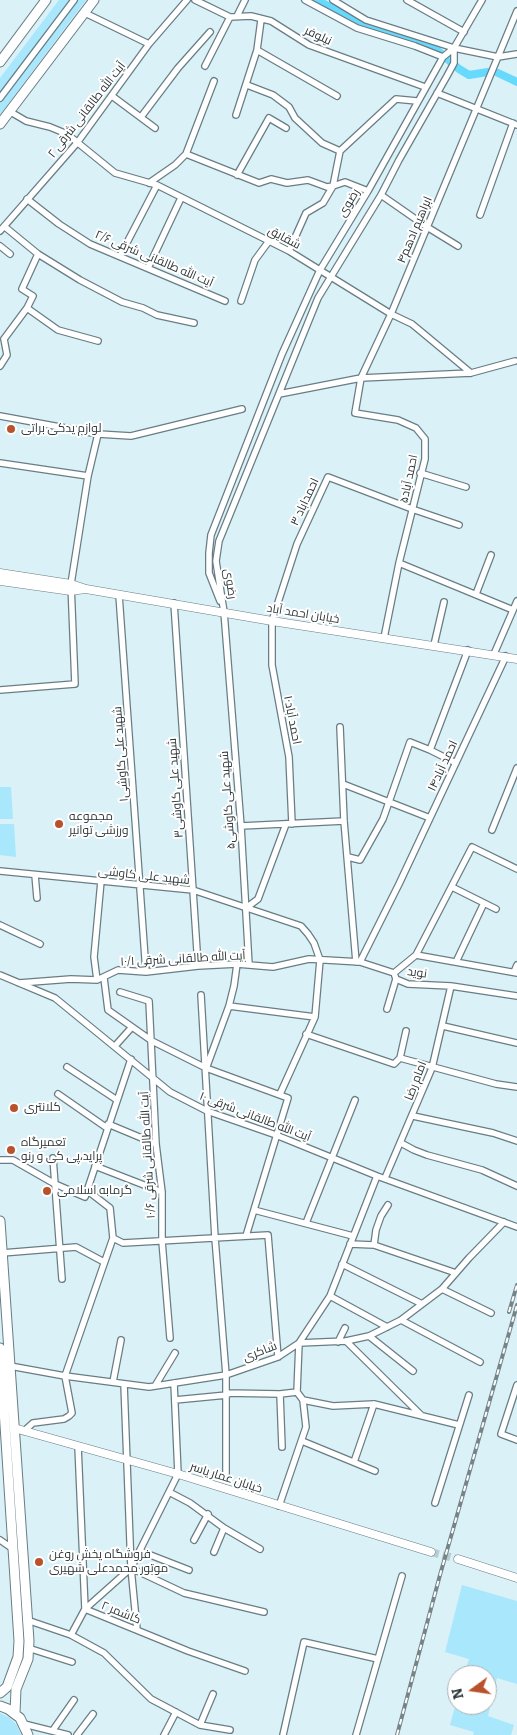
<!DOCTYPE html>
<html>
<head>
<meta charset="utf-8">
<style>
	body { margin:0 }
	#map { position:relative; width:517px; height:1735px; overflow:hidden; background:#daf1f8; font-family:Bitter,serif }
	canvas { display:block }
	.north { position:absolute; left:447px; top:1665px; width:50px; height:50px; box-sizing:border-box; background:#fff; border:1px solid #acafb0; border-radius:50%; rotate:256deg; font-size:14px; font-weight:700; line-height:20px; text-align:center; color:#2f383a }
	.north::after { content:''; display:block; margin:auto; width:18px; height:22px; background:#b9522b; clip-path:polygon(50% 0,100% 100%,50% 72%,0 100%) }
</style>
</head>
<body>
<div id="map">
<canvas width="517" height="1735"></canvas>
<div class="north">N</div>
</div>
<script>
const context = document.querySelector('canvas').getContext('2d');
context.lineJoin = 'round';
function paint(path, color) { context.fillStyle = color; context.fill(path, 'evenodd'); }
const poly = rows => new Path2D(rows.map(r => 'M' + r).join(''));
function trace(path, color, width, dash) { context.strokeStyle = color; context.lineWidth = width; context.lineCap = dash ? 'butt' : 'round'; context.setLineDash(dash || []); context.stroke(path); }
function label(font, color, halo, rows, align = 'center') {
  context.font = font + ' Bitter,Cairo,serif'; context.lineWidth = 4; context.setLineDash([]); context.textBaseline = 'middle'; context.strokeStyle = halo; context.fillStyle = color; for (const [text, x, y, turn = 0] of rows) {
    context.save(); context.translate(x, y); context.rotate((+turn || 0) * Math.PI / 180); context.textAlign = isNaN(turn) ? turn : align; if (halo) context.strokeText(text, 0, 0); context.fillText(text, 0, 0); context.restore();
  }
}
const green = poly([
	[59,0,86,0,0,115,0,78],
	[0,787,11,787,13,819,0,819],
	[0,824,14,824,16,857,0,855],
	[462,1585,517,1601,517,1684,497,1678,488,1716,514,1725,511,1735,473,1735,474,1732,450,1725,457,1699,457,1705,487,1705,487,1675,464,1675,469,1659,445,1652],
	[0,1713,10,1718,17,1725,21,1735,0,1735]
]);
const canal = poly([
	[316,0,363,23,422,42,438,51,459,69,469,75,488,72],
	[498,73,517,82]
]);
const secondaryTunnel = poly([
	[431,1552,458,1559]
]);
const street = poly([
	[195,0,230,17,251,16,271,21,309,45,425,87],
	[305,0,357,28,415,46,443,57],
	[333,0,366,20,454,48,498,57,517,54],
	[407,0,464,32],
	[85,13,149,44],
	[237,16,245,0],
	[257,50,337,96],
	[205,66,230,17],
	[247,85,273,95,289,107,295,118,322,143,340,151],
	[437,93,517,125],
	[112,96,155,128],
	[0,98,74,0],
	[9,111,26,121,50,127,67,134,115,173,157,185,289,251,391,314,412,324,471,373],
	[236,115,257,50,261,20],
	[141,117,178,68,210,32],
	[186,154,214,81],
	[237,175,269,118,286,128],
	[149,183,175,165,186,154,259,183,271,179,287,183,308,180,327,187,333,186,340,151,396,99,417,101],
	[381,195,427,227,458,246],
	[27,199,59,224,90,244,225,301],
	[480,215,513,123],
	[5,227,38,254,80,280,122,302,143,308,157,315,194,323],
	[0,231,77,143,149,44,187,0],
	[0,246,10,254],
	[289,251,306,213,323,203,333,186,345,182,368,191],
	[120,256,157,185],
	[148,268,181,198],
	[241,301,255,260,269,241],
	[27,308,33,296,22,289,38,254],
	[4,339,27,308,58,330,98,341],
	[0,366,7,355,4,339],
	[279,394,361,378,391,314,517,11],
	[0,416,98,434,131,436,242,409],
	[0,463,88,476],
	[420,473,466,487],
	[399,563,513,610],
	[476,594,491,555],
	[119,595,146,972],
	[220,601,209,573,209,553,211,535,282,354,320,270,368,191,443,57,454,48,482,0],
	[174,603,198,966],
	[384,638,399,563,425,459,425,439,416,428,398,420,355,413,361,378,471,373,515,361],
	[434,645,444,602],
	[494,654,517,601],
	[0,690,75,684,71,584,88,476,98,434],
	[340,727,344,821,356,962],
	[430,750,468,650],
	[343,784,430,818],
	[292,824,289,757,272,665,272,621,297,544,328,477,412,509,459,525],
	[241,826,344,821],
	[492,830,517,768],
	[348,857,360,860,383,819,410,742,430,750,456,763],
	[0,871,193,890,301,926,308,934,314,943,320,960,315,1017,280,1094],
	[35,875,37,898],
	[452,887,496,909],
	[246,908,258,899,286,824],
	[0,925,40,944],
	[416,955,517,973],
	[360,962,399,884,506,656],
	[456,962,484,903],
	[249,965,241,826,224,612,216,561,219,541,318,298,381,195,399,160,447,76,454,63,454,48],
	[514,972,517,965],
	[394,973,416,955,472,847,517,869],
	[0,975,55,998,170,1092,207,1111,276,1135,377,1176,517,1227],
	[104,978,108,1010,152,1041,206,1068,288,1098,246,1236],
	[97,980,94,957,101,881],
	[19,983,71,979,97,980,118,970,146,972,198,966,237,964,273,967,309,959,360,962,394,973,396,979,408,984,451,986,517,996],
	[120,992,149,1001,156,1144,162,1192,162,1241,170,1338],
	[201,995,215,1238,226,1375,226,1477],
	[229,1006,315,1017],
	[387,1009,396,979],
	[443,1026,517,1043],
	[306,1034,394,1064,400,1058,406,1031],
	[115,1046,132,1027],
	[400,1058,496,1084,517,1087],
	[207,1066,229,1006,234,986,237,964],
	[67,1067,117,1100],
	[58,1094,107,1128],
	[413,1116,493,1133,517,1141],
	[108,1124,156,1144],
	[401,1143,414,1150,427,1155,482,1170,517,1186],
	[53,1158,62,1279],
	[0,1160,13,1160,55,1184,85,1197,131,1059],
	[95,1166,162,1192],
	[385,1178,432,1068,451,986],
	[88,1191,110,1208,113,1238,123,1243,268,1235,278,1357],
	[254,1210,353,1236],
	[306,1223,355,1100],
	[350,1244,374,1245,456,1273],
	[374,1245,376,1230,381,1216,388,1205],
	[2,1253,76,1247,104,1262],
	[342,1264,422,1304],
	[442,1289,491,1313],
	[330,1296,387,1327],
	[401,1320,480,1362],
	[369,1336,413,1371],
	[346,1341,421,1415],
	[338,1342,345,1328],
	[10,1366,65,1376,149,1387,226,1375,278,1357,299,1343,346,1341,369,1336,401,1320,442,1289,469,1258,504,1222],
	[113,1382,121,1340],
	[124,1384,131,1568,137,1630],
	[517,1385,501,1434,517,1440],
	[155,1386,175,1353],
	[226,1393,280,1394,297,1392],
	[280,1394,282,1447],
	[175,1400,227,1395],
	[303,1400,333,1406,374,1404,459,1425],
	[24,1431,33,1423,64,1419,69,1416,72,1413,65,1376,113,1238],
	[302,1441,375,1471],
	[78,1446,85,1609,188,1651,245,1671],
	[354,1462,374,1404],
	[169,1492,190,1503,224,1528,260,1549],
	[435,1503,469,1395],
	[279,1506,306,1427,303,1400,297,1392,299,1343,330,1296,377,1176],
	[0,1540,13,1549],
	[194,1540,208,1514],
	[140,1551,189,1570],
	[214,1552,224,1528],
	[131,1568,184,1593,264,1612],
	[27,1620,71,1635,104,1653,151,1699,200,1725,230,1730],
	[71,1635,85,1609,131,1568,178,1474,174,1383],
	[28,1648,72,1662],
	[24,1724,68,1735],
	[200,1725,213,1694],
	[53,1730,74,1700],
	[77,1735,93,1714],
	[164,1735,176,1712],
	[283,1735,304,1642,378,1659],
	[356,1735,402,1576]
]);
const secondary = poly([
	[0,573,71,584,86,589,272,621,517,659],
	[0,581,71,591,85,589],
	[14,1428,178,1474,431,1552],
	[458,1559,517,1578]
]);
const primary = poly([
	[0,62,46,0],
	[0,124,94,0],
	[0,1221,29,1641,28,1659,16,1689,15,1713],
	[0,1348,19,1641,18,1657,7,1687,0,1693],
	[0,1706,8,1709,20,1718,28,1735]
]);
const rail = poly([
	[509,1312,517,1285],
	[397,1735,440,1575,517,1305]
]);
const markers = [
	[11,429,5,"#b9522b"],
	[59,824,5,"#b9522b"],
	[14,1108,5,"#b9522b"],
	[11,1150,5,"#b9522b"],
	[47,1191,5,"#b9522b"],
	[39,1562,5,"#b9522b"]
];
const streetNames = [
	["نیلوفر",318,36,25],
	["آیت الله طالقانی شرقی ۲",87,110,-52],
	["رضوی",349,203,-59],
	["ابراهیم ادهم۴",415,230,-67],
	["شقایق",284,238,28],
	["آیت الله طالقانی شرقی ۲/۶",154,259,23],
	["احمد آباد۵",409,479,-78],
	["احمداباد ۳",305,502,-65],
	["رضوی",230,584,81],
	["خیابان احمد آباد",303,614,9],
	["احمد آباد۱۰",292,720,79],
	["شهید علی کاوشی۱",121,754,-94],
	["احمد آباد۱۴",443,766,-65],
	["شهید علی کاوشی۳",176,788,-94],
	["شهید علی کاوشی۵",228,800,-94],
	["شهید علی کاوشی",144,876,6],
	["آیت الله طالقانی شرقی ۱۰/۱",183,959,-3],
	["نوید",417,973,8],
	["امام رضا",416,1081,-69],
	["آیت الله طالقانی شرقی ۱۰",255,1117,21],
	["آیت الله طالقانی شرقی ۱۰/۶",148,1155,-93],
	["شاکری",260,1352,-21],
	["خیابان عمار یاسر",226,1478,18],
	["کاشمر ۲",121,1613,22]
];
const poiNames = [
	["لوازم یدکی براتی",21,429],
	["مجموعه",69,817],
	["ورزشی توانیر",69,831],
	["کلانتری",24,1108],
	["تعمیرگاه",21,1143],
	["پراید،پی کی و رنو",21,1157],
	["گرمابه اسلامی",57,1191],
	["فروشگاه پخش روغن",49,1555],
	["موتور محمدعلی شهیری",49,1569]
];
paint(green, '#a9e7fc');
trace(canal, '#66dafc', 8);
trace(secondaryTunnel, '#b8ccd2', 8, [8, 4]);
trace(street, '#697d84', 8);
trace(secondary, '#697d84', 9);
trace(primary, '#697d84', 11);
trace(street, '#fff', 5.5);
trace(secondary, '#fff', 8);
trace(primary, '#fff', 9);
trace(rail, '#758488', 4);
trace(rail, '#fff', 2, [5.5]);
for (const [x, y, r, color] of markers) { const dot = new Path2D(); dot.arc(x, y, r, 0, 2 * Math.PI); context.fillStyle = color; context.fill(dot); trace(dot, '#fff', 2); }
label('12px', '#2f383a', '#fff', streetNames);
label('12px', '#2f383a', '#fff', poiNames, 'left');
</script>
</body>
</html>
